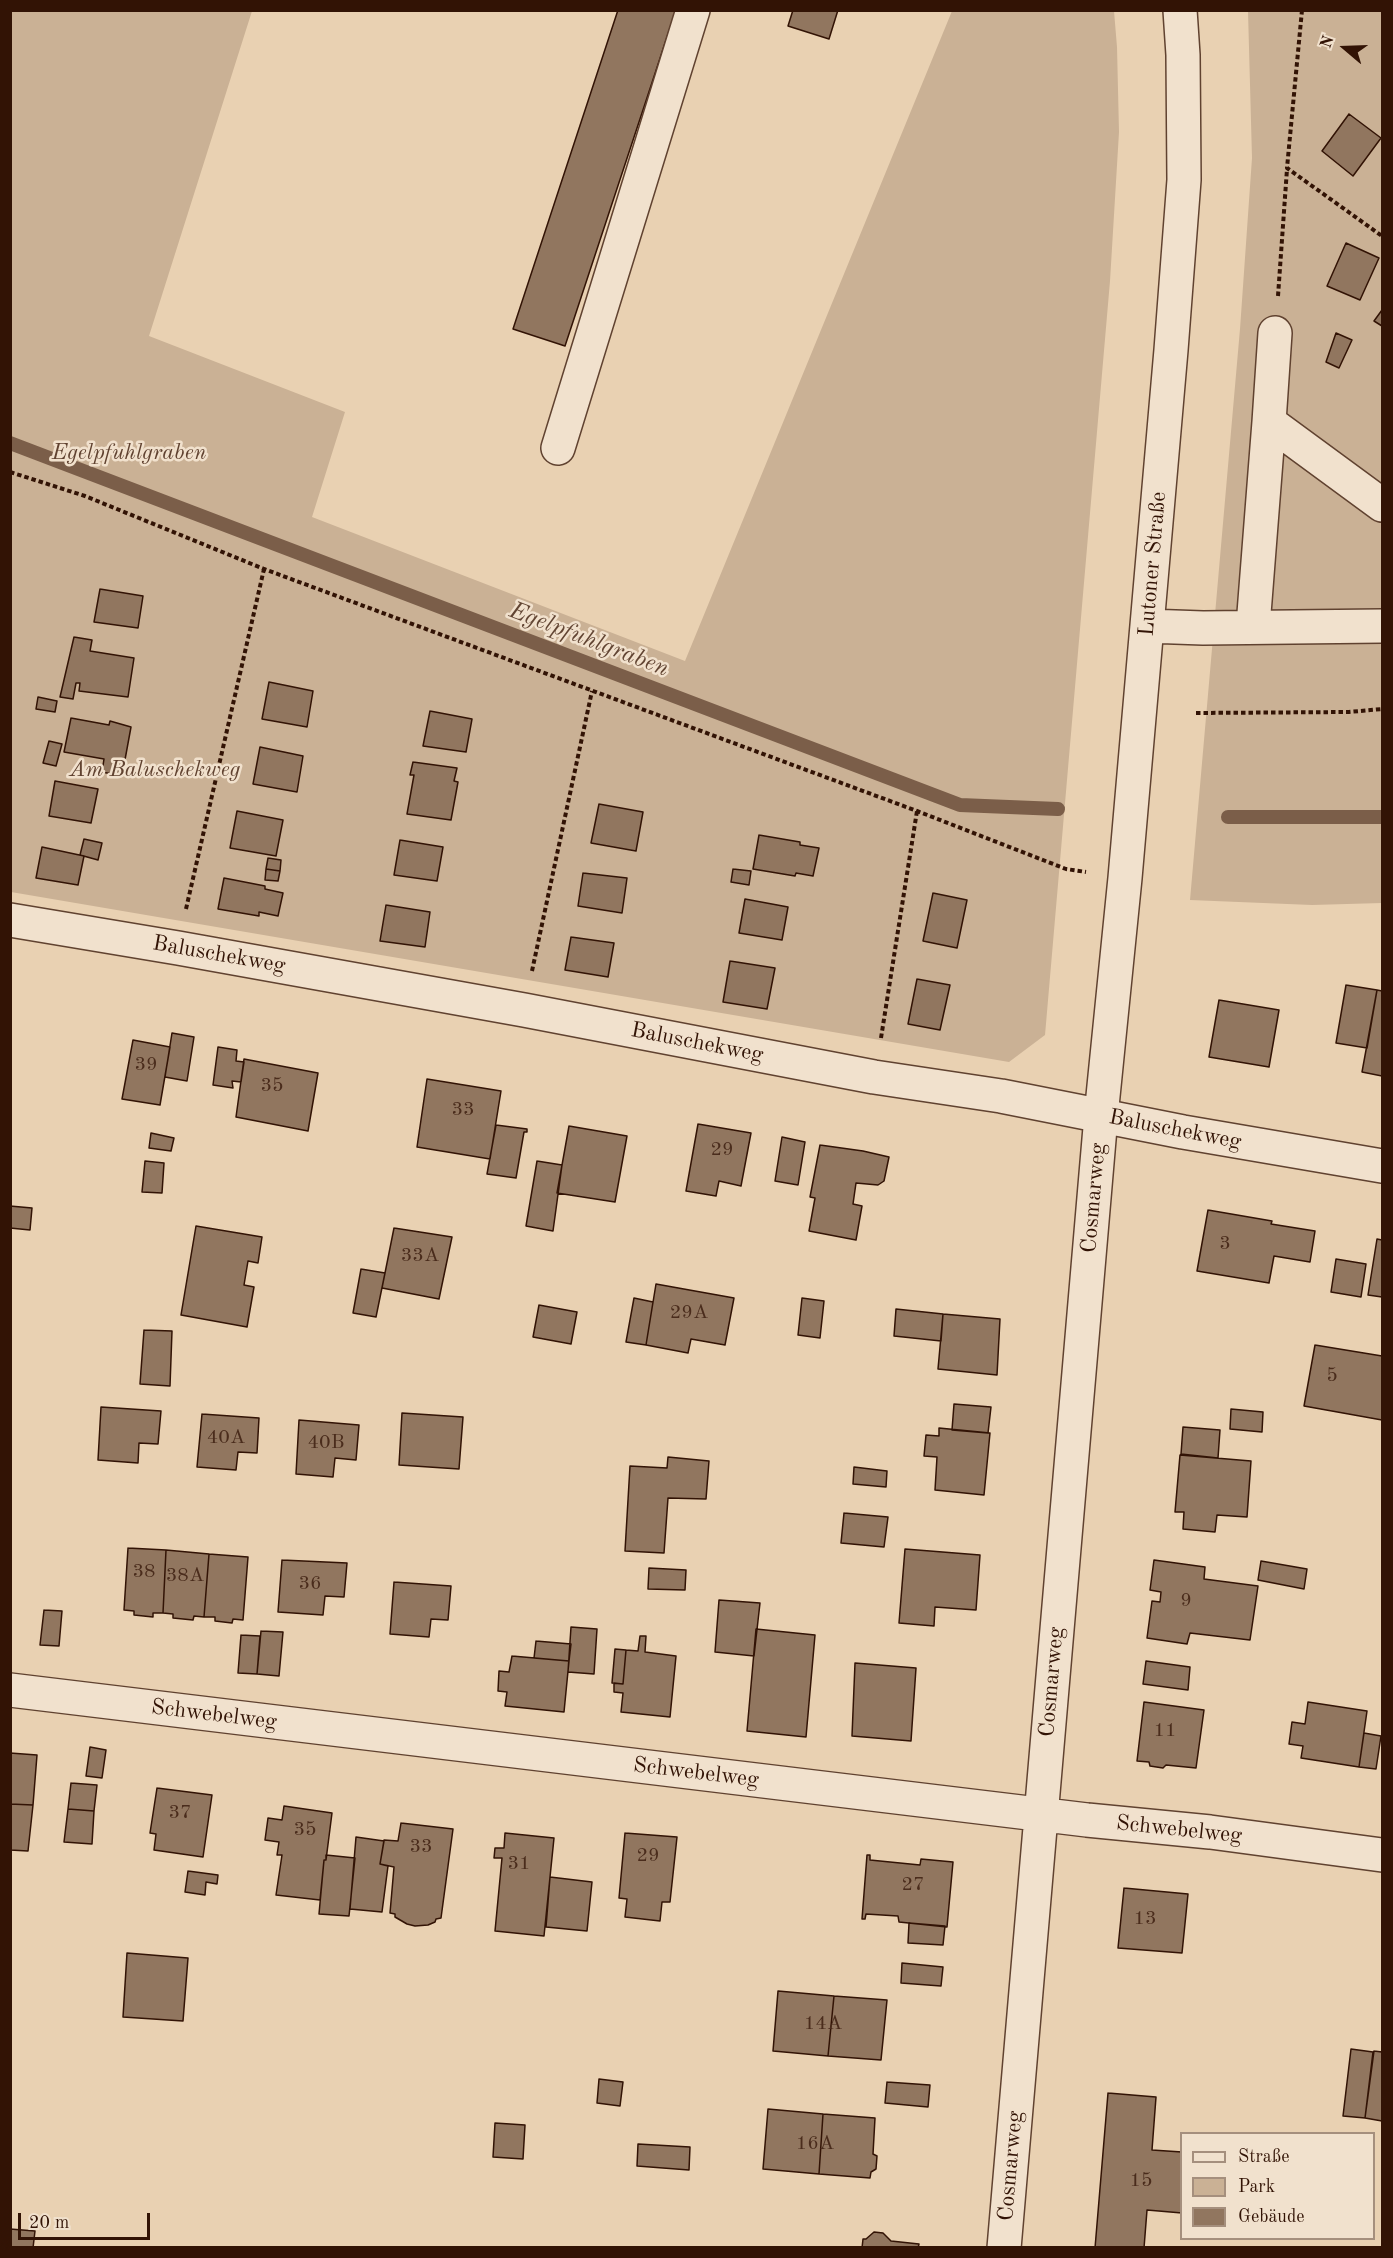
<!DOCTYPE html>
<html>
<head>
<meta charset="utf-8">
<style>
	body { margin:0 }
	#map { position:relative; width:1393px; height:2258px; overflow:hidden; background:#e9d1b2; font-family:"Old Standard TT",serif }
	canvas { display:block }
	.frame { position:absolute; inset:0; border:12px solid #321305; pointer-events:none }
	.legend { position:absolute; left:1180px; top:2132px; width:195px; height:108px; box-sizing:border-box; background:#f1e1cd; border:2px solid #a58f7d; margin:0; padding:8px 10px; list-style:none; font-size:18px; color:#321305 }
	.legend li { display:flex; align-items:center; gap:12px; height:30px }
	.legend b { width:30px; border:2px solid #a58f7d }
	.north { position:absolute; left:1315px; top:18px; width:60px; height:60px; -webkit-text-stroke:4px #f1e1cd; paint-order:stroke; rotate:289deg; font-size:16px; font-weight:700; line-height:24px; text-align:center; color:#321305 }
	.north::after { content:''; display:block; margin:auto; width:21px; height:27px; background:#321305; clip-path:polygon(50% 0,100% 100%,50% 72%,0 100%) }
	.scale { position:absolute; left:18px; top:2213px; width:132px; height:27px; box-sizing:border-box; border:3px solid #321305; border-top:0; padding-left:8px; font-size:18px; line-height:21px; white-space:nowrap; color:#321305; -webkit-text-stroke:4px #f1e1cd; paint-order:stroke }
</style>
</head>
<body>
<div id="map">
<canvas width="1393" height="2258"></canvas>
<div class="frame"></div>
<ul class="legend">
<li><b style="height:8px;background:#f1e1cd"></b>Straße</li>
<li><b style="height:16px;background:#cab195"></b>Park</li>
<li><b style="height:16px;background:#91765f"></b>Gebäude</li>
</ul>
<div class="north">N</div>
<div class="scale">20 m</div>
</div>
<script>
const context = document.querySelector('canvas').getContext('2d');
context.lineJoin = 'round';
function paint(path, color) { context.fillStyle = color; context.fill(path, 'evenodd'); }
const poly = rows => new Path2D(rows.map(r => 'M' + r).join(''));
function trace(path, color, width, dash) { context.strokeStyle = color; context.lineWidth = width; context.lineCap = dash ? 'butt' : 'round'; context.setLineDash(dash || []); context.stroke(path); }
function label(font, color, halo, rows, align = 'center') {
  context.font = font + ' "Old Standard TT",serif'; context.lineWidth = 5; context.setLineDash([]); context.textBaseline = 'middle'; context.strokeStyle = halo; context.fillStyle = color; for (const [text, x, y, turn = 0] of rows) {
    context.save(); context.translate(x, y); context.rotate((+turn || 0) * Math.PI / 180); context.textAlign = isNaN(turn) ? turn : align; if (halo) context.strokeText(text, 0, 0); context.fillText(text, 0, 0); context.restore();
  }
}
const green = poly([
	[10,11,252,11,149,336,345,412,312,517,685,661,952,11,1114,11,1117,47,1119,132,1110,281,1045,1035,1009,1062,11,892],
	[1248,11,1382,11,1382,903,1312,905,1190,900,1240,329,1252,158]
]);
const stream = poly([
	[10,443,960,805,1058,809],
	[1228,817,1382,817]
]);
const building = poly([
	[618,10,676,10,565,346,513,329,618,10],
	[793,10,838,10,829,39,788,26,793,10],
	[1349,114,1381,138,1353,176,1322,151,1349,114],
	[1346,243,1379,258,1360,300,1327,286,1346,243],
	[1382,310,1382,326,1374,321,1382,310],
	[1336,333,1352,340,1339,368,1326,362,1336,333],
	[100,589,143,596,138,628,94,622,100,589],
	[74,637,92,640,90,651,134,658,128,697,79,691,80,683,76,683,73,699,60,697,74,637],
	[269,682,313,691,307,727,262,719,269,682],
	[38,697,57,701,55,712,36,709,38,697],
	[430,711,472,719,466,752,423,746,430,711],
	[71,718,109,725,110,721,131,727,122,776,102,772,104,759,64,752,71,718],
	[49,741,62,744,56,766,43,763,49,741],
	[260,747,303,756,297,792,253,784,260,747],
	[413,762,457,768,454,781,458,782,451,820,407,814,414,775,410,775,413,762],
	[55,781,98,789,91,823,49,816,55,781],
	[599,804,643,812,636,851,591,843,599,804],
	[237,811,283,820,276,856,230,848,237,811],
	[759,835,800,842,800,845,819,848,813,876,796,873,795,876,753,869,759,835],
	[84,839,102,843,98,860,80,855,84,839],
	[400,840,443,847,437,881,394,875,400,840],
	[42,847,84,856,78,885,36,878,42,847],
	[268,858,281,860,280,871,266,869,268,858],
	[266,869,280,871,278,881,265,880,266,869],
	[733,869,751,871,749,885,731,882,733,869],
	[583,873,627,878,622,913,578,906,583,873],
	[224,878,265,886,265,889,283,893,278,916,259,912,259,916,218,909,224,878],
	[933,893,967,900,957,948,923,941,933,893],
	[745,899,788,907,782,940,739,933,745,899],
	[386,905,430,912,425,947,380,941,386,905],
	[571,937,614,943,608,977,565,970,571,937],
	[730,961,775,968,767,1009,723,1002,730,961],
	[917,979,950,985,940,1030,908,1024,917,979],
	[1346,985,1377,990,1367,1048,1336,1043,1346,985],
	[1377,990,1382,991,1382,1076,1362,1072,1377,990],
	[1219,1000,1279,1010,1269,1067,1209,1057,1219,1000],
	[172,1033,194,1037,187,1081,165,1077,172,1033],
	[133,1040,170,1047,160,1105,122,1099,133,1040],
	[218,1047,237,1050,236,1061,244,1062,241,1082,232,1081,233,1088,213,1085,218,1047],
	[244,1059,318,1073,308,1131,236,1117,244,1059],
	[427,1079,501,1091,490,1159,417,1147,427,1079],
	[698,1124,751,1133,741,1186,719,1181,716,1196,686,1191,698,1124],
	[496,1125,527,1129,527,1132,524,1132,516,1178,487,1174,496,1125],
	[569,1126,627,1136,615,1202,557,1193,569,1126],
	[151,1133,174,1138,171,1151,149,1148,151,1133],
	[782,1137,805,1142,798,1185,775,1181,782,1137],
	[820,1145,863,1151,889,1157,884,1181,878,1185,856,1183,853,1204,862,1206,856,1240,809,1231,815,1198,810,1197,820,1145],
	[145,1161,164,1163,162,1193,142,1192,145,1161],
	[537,1161,562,1165,553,1231,526,1226,537,1161],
	[10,1206,32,1208,30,1230,10,1228,10,1206],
	[1208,1210,1272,1221,1271,1224,1315,1231,1310,1262,1274,1256,1269,1283,1197,1271,1208,1210],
	[196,1226,262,1237,258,1263,248,1261,244,1285,254,1287,247,1327,181,1315,196,1226],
	[394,1228,452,1237,439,1299,382,1288,394,1228],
	[1377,1239,1382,1240,1382,1297,1368,1295,1377,1239],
	[1336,1259,1366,1264,1361,1297,1331,1292,1336,1259],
	[361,1269,385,1273,376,1317,353,1313,361,1269],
	[656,1284,734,1298,725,1345,691,1339,688,1353,646,1345,656,1284],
	[634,1298,653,1302,646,1345,626,1342,634,1298],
	[802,1298,824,1301,820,1338,798,1335,802,1298],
	[539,1305,577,1312,571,1344,533,1337,539,1305],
	[896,1309,943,1314,941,1341,894,1336,896,1309],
	[943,1314,1000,1319,997,1375,938,1369,943,1314],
	[144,1330,172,1331,170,1386,140,1384,144,1330],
	[1315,1345,1382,1356,1382,1420,1304,1406,1315,1345],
	[954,1404,991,1407,988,1433,952,1430,954,1404],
	[101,1407,161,1411,158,1444,139,1443,138,1463,98,1460,101,1407],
	[1231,1409,1263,1412,1262,1432,1230,1429,1231,1409],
	[402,1413,463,1417,459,1469,399,1465,402,1413],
	[202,1414,259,1418,257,1453,238,1452,236,1470,197,1467,202,1414],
	[299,1420,359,1425,356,1460,335,1458,333,1477,296,1474,299,1420],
	[1183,1427,1220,1430,1218,1458,1181,1454,1183,1427],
	[939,1428,990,1433,984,1495,935,1490,937,1457,924,1456,926,1435,939,1436,939,1428],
	[1180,1455,1251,1461,1247,1517,1217,1515,1215,1532,1183,1529,1184,1512,1175,1512,1180,1455],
	[668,1457,709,1461,706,1499,668,1498,664,1553,625,1551,630,1466,667,1468,668,1457],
	[854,1467,887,1471,886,1487,853,1484,854,1467],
	[844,1513,888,1517,884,1547,841,1543,844,1513],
	[128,1548,166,1550,163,1613,153,1613,153,1617,134,1615,134,1611,124,1610,128,1548],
	[905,1549,980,1555,976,1610,935,1607,934,1626,899,1623,905,1549],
	[166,1550,209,1554,204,1617,194,1616,193,1620,173,1618,173,1614,163,1613,166,1550],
	[209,1554,248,1557,243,1620,233,1619,232,1623,215,1621,215,1617,204,1617,209,1554],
	[282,1560,347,1563,344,1597,325,1596,323,1615,278,1612,282,1560],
	[1154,1560,1205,1567,1204,1579,1258,1586,1250,1640,1190,1633,1187,1644,1147,1638,1152,1601,1160,1602,1161,1592,1150,1590,1154,1560],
	[1261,1561,1307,1569,1304,1589,1258,1580,1261,1561],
	[649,1568,686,1570,685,1590,648,1589,649,1568],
	[394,1582,451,1586,448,1620,431,1619,429,1637,390,1634,394,1582],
	[719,1600,760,1603,754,1656,715,1652,719,1600],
	[44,1610,62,1611,59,1646,40,1645,44,1610],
	[571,1627,597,1629,594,1674,568,1672,571,1627],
	[756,1629,815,1635,806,1737,747,1731,756,1629],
	[261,1631,283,1632,279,1676,257,1674,261,1631],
	[241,1635,260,1636,257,1674,238,1673,241,1635],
	[640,1636,646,1636,645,1652,676,1656,670,1717,621,1712,623,1693,614,1692,614,1683,623,1684,626,1650,638,1651,640,1636],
	[536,1641,571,1644,569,1661,534,1658,536,1641],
	[615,1649,626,1650,623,1684,612,1683,615,1649],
	[512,1656,569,1661,564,1712,505,1706,507,1692,498,1691,499,1671,509,1672,512,1656],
	[1146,1661,1190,1667,1188,1690,1143,1684,1146,1661],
	[855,1663,916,1668,911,1741,852,1736,855,1663],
	[1144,1702,1204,1710,1196,1768,1166,1765,1163,1768,1150,1766,1149,1762,1137,1761,1144,1702],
	[1308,1702,1367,1711,1359,1767,1301,1758,1303,1746,1289,1744,1292,1722,1305,1724,1308,1702],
	[1364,1733,1381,1736,1376,1769,1359,1767,1364,1733],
	[90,1747,106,1750,102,1778,86,1776,90,1747],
	[10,1753,37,1755,33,1805,10,1804,10,1753],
	[71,1783,97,1785,94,1811,68,1809,71,1783],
	[157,1788,212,1795,203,1857,154,1850,156,1834,150,1833,157,1788],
	[10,1804,33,1805,28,1851,10,1850,10,1804],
	[284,1806,332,1813,326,1860,324,1860,320,1900,276,1895,282,1855,277,1855,279,1842,265,1840,268,1818,282,1820,284,1806],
	[68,1809,94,1811,92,1844,64,1842,68,1809],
	[401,1823,453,1829,441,1918,436,1919,435,1922,428,1925,415,1926,407,1924,395,1917,395,1914,390,1913,394,1867,380,1864,384,1840,398,1841,401,1823],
	[505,1833,554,1838,544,1936,495,1931,502,1858,494,1858,495,1848,504,1848,505,1833],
	[625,1833,677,1837,670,1902,662,1902,660,1921,625,1917,627,1899,619,1898,625,1833],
	[356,1837,384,1841,380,1864,388,1866,382,1912,350,1909,356,1837],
	[326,1855,355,1858,349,1916,319,1914,324,1860,326,1860,326,1855],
	[867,1855,870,1855,870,1860,920,1865,921,1859,953,1862,947,1927,899,1922,898,1916,866,1914,865,1919,862,1919,867,1855],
	[188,1871,218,1875,217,1884,206,1882,205,1895,185,1892,188,1871],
	[550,1877,592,1882,587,1931,546,1927,550,1877],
	[1124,1888,1188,1894,1182,1953,1118,1948,1124,1888],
	[909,1923,945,1926,943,1945,908,1943,909,1923],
	[127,1953,188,1958,183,2021,123,2017,127,1953],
	[902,1963,943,1967,941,1986,901,1983,902,1963],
	[778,1991,834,1996,828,2056,773,2051,778,1991],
	[834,1996,887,2000,881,2060,828,2056,834,1996],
	[1351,2049,1373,2052,1365,2118,1343,2116,1351,2049],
	[1374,2051,1382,2052,1382,2121,1365,2118,1374,2051],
	[599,2079,623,2082,620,2106,597,2103,599,2079],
	[887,2082,930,2085,928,2107,885,2103,887,2082],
	[1108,2093,1156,2097,1152,2150,1182,2152,1182,2213,1147,2210,1144,2248,1095,2248,1108,2093],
	[768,2109,823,2114,819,2174,763,2169,768,2109],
	[823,2114,875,2118,873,2154,877,2156,876,2169,871,2172,870,2178,819,2174,823,2114],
	[495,2123,525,2125,523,2159,493,2157,495,2123],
	[638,2144,690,2147,689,2170,637,2166,638,2144],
	[10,2229,35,2231,33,2248,10,2248,10,2229],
	[874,2232,883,2233,891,2241,919,2244,918,2248,862,2248,863,2239,866,2239,874,2232]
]);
const path = poly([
	[1302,10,1287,168,1382,236],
	[1278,296,1287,169],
	[10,472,85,496,264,569,917,811,1066,869,1086,872],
	[1196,713,1349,712,1382,709],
	[186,909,264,569],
	[532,971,592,691],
	[881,1038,917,811]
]);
const minor = poly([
	[1269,422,1275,333],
	[558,448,693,10],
	[1147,626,1203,628,1382,626],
	[1253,626,1269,422,1382,505],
	[10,920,178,948,524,1010,874,1077,1001,1096,1183,1132,1382,1166],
	[10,1690,1087,1820,1210,1832,1382,1855],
	[1004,2248,1101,1116,1125,878,1171,350,1184,180,1183,55,1180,10]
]);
const numberNames = [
	["39",146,1065],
	["35",272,1086],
	["33",463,1110],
	["29",722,1150],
	["3",1225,1244],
	["33A",420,1256],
	["29A",689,1313],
	["5",1332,1376],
	["40A",226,1438],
	["40B",326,1443],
	["38",144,1572],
	["38A",185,1576],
	["36",310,1584],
	["9",1186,1601],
	["11",1165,1731],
	["37",180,1813],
	["35",305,1830],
	["33",421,1847],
	["29",648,1856],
	["31",519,1864],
	["27",913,1885],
	["13",1145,1919],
	["14A",823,2024],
	["16A",815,2144],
	["15",1141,2181]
];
const parkNames = [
	["Egelpfuhlgraben",129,453],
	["Am Baluschekweg",155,770]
];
const streetNames = [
	["Lutoner Straße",1153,564,-85],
	["Baluschekweg",219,955,10],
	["Baluschekweg",697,1043,11],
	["Baluschekweg",1175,1130,11],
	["Cosmarweg",1094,1198,-85],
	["Cosmarweg",1052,1682,-85],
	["Schwebelweg",214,1715,7],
	["Schwebelweg",696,1773,7],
	["Schwebelweg",1179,1830,6],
	["Cosmarweg",1011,2166,-85]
];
const waterNames = [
	["Egelpfuhlgraben",589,640,21]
];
paint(green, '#cab195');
trace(stream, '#7b5e49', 14);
paint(building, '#91765f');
trace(building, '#321305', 1.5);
trace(minor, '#604230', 36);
trace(path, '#321305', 4, [4.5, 3]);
trace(minor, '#f1e1cd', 33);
label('20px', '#4a2c1c', null, numberNames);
label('italic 22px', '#604230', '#f1e1cd', parkNames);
label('22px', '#321305', '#f1e1cd', streetNames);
label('italic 24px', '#624533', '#f1e1cd', waterNames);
</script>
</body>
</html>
